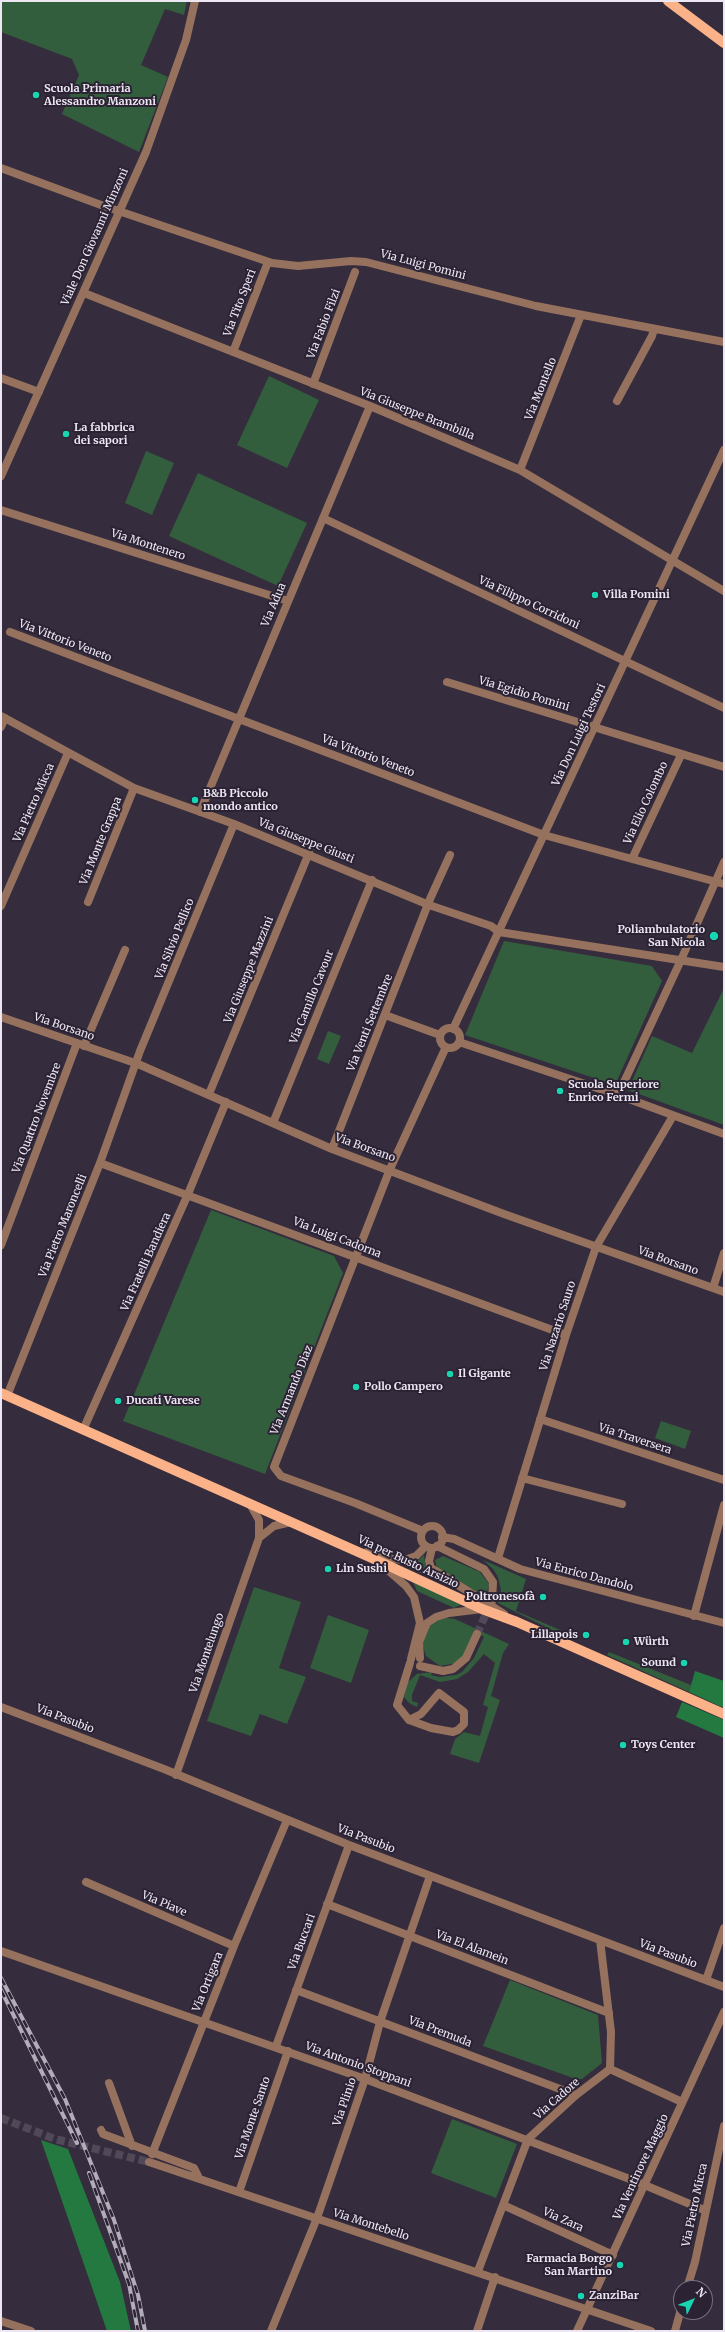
<!DOCTYPE html>
<html>
<head>
<meta charset="utf-8">
<style>
	body { margin:0 }
	#map { position:relative; width:725px; height:2332px; overflow:hidden; background:#352c3d; font-family:Merriweather,serif }
	canvas { display:block }
	.frame { position:absolute; inset:0; border:2px solid #ede7f3; pointer-events:none }
	.north { position:absolute; left:673px; top:2280px; width:40px; height:40px; box-sizing:border-box; background:#2b2233; border:1px solid #797180; border-radius:50%; rotate:47deg; font-size:11px; font-weight:700; line-height:16px; text-align:center; color:#ede7f3 }
	.north::after { content:''; display:block; margin:auto; width:14px; height:18px; background:#18d5b2; clip-path:polygon(50% 0,100% 100%,50% 72%,0 100%) }
</style>
</head>
<body>
<div id="map">
<canvas width="725" height="2332"></canvas>
<div class="frame"></div>
<div class="north">N</div>
</div>
<script>
const context = document.querySelector('canvas').getContext('2d');
context.lineJoin = 'round';
function paint(path, color) { context.fillStyle = color; context.fill(path, 'evenodd'); }
const poly = rows => new Path2D(rows.map(r => 'M' + r).join(''));
function trace(path, color, width, dash) { context.strokeStyle = color; context.lineWidth = width; context.lineCap = dash ? 'butt' : 'round'; context.setLineDash(dash || []); context.stroke(path); }
function label(font, color, halo, rows, align = 'center') {
  context.font = font + ' Merriweather,serif'; context.lineWidth = 4; context.setLineDash([]); context.textBaseline = 'middle'; context.strokeStyle = halo; context.fillStyle = color; for (const [text, x, y, turn = 0] of rows) {
    context.save(); context.translate(x, y); context.rotate((+turn || 0) * Math.PI / 180); context.textAlign = isNaN(turn) ? turn : align; if (halo) context.strokeText(text, 0, 0); context.fillText(text, 0, 0); context.restore();
  }
}
const green = poly([
	[1,1,187,1,184,15,165,9,141,65,168,77,139,152,62,114,79,75,72,59,1,32],
	[269,376,319,400,287,468,237,445],
	[146,451,174,463,152,515,125,503],
	[198,473,307,523,278,586,169,536],
	[504,941,652,966,662,981,615,1085,465,1035],
	[724,988,724,1125,628,1090,652,1036,692,1053],
	[328,1031,341,1036,329,1064,317,1059],
	[211,1210,334,1256,343,1273,265,1474,123,1421],
	[661,1421,691,1431,685,1449,655,1438],
	[424,1555,425,1563,428,1569,454,1588,402,1565,417,1561],
	[443,1556,480,1572,489,1584,486,1598,437,1568,435,1560],
	[483,1560,526,1579,516,1611,567,1633,566,1637,498,1603,501,1590,498,1577,493,1569],
	[413,1582,462,1604,454,1608,417,1591],
	[254,1587,301,1602,279,1668,306,1677,287,1724,260,1714,251,1736,207,1721],
	[328,1615,369,1630,351,1683,310,1668],
	[447,1618,455,1619,509,1644,503,1653,491,1696,500,1700,479,1763,450,1754,455,1739,464,1732,480,1736,488,1707,483,1705,495,1663,484,1654,468,1672,457,1679,440,1682,420,1675,412,1695,412,1701,418,1703,417,1707,409,1703,404,1697,407,1683,417,1674,432,1672,431,1675,439,1677,456,1675,462,1672,474,1658,484,1637,475,1632,463,1657,457,1663,440,1666,426,1656,422,1643,428,1628,436,1620],
	[609,1652,691,1685,689,1692,607,1655],
	[510,1980,598,2015,602,2063,582,2079,576,2079,483,2046],
	[452,2119,517,2144,496,2198,431,2173]
]);
const forest = poly([
	[695,1671,724,1681,724,1708,689,1692],
	[682,1702,724,1720,724,1738,676,1717],
	[41,2140,68,2149,120,2282,131,2331,107,2331]
]);
const minorTunnel = poly([
	[477,1634,489,1607],
	[1,2118,55,2139,149,2162]
]);
const minor = poly([
	[1,168,101,205,272,263,298,266,351,261,366,262,536,306,724,342],
	[84,293,370,406,520,470,724,591],
	[233,352,268,262],
	[1,378,39,392],
	[313,384,355,272],
	[617,401,652,336,654,329],
	[520,470,581,315],
	[1,476,146,152,186,40,195,1],
	[1,510,288,601],
	[323,518,724,708],
	[10,632,544,835,724,884],
	[447,682,724,767],
	[1,716,134,788,234,824,429,905,491,926,499,932,724,967],
	[1,727,5,718],
	[200,812,370,406],
	[632,859,681,755],
	[88,902,134,788],
	[1,906,68,753],
	[385,1015,440,1035],
	[1,1017,138,1064,332,1149,504,1214,724,1292],
	'440 1038a10 10 0 1 1 20 0a10 10 0 1 1-20 0Z',
	[453,1029,724,450],
	[459,1042,618,1095,724,1134],
	[84,1046,125,950],
	[209,1094,309,853],
	[618,1095,681,960,724,862],
	[273,1123,372,880],
	[332,1149,430,899,450,855],
	[100,1163,566,1335],
	[1,1245,77,1043],
	[713,1288,724,1253],
	[7,1396,100,1163,140,1051,234,824],
	[540,1419,724,1480],
	[83,1430,188,1194,226,1102],
	[522,1478,622,1504],
	'421 1537a11 11 0 1 1 22 0a11 11 0 1 1-22 0Z',
	[423,1531,355,1503,281,1476,274,1467,390,1169,446,1047],
	[442,1537,454,1539,520,1569,724,1623],
	[259,1538,274,1526,291,1522],
	[437,1546,484,1569,493,1582,492,1601],
	[432,1548,429,1561,431,1568,504,1614],
	[367,1552,393,1559,405,1560,416,1556,426,1546],
	[498,1558,566,1335,596,1247,673,1116],
	[382,1565,406,1586,414,1597,420,1623,411,1659],
	[694,1616,724,1505],
	[420,1658,419,1642,427,1623,436,1617,449,1613,482,1609],
	[420,1666,443,1671,453,1669,466,1658,477,1634],
	[1,1707,164,1769,349,1845,724,1987],
	[409,1720,421,1714,439,1693,464,1712,464,1724,458,1730,453,1732,431,1728,409,1720,397,1705,410,1663],
	[176,1775,259,1538,259,1520,250,1504],
	[86,1882,234,1946],
	[327,1904,609,2013],
	[1,1951,365,2079,635,2181,704,2210],
	[706,1980,724,1928],
	[296,1990,576,2095],
	[276,2046,349,1845],
	[610,2069,682,2102],
	[109,2083,132,2146],
	[101,2130,103,2134,194,2168,198,2176],
	[152,2154,234,1946,287,1820],
	[149,2162,651,2331],
	[239,2192,288,2051],
	[503,2205,613,2255],
	[478,2271,528,2139,576,2095,610,2069,611,2032,600,1940],
	[687,2288,695,2262,724,2126],
	[1,2321,31,2331],
	[271,2331,317,2218,365,2079,380,2022,430,1876],
	[477,2331,495,2277],
	[577,2331,724,2012],
	[675,2331,681,2309]
]);
const major = poly([
	[668,1,724,43],
	[1,1393,374,1559,482,1609,517,1622,724,1714]
]);
const rail = poly([
	[1,1978,65,2099,114,2220,138,2295,145,2331],
	[1,1990,77,2143],
	[89,2173,129,2284,138,2331]
]);
const markers = [
	[36,95,4,"#18d5b2"],
	[66,434,4,"#18d5b2"],
	[595,595,4,"#18d5b2"],
	[195,800,4,"#18d5b2"],
	[714,936,5,"#18d5b2"],
	[560,1091,4,"#18d5b2"],
	[450,1374,4,"#18d5b2"],
	[356,1387,4,"#18d5b2"],
	[118,1401,4,"#18d5b2"],
	[328,1569,4,"#18d5b2"],
	[543,1597,4,"#18d5b2"],
	[586,1635,4,"#18d5b2"],
	[626,1642,4,"#18d5b2"],
	[684,1663,4,"#18d5b2"],
	[623,1745,4,"#18d5b2"],
	[620,2265,4,"#18d5b2"],
	[581,2296,4,"#18d5b2"]
];
const poiNames = [
	["Scuola Primaria",44,89],
	["Alessandro Manzoni",44,102],
	["La fabbrica",74,428],
	["dei sapori",74,441],
	["Villa Pomini",603,595],
	["B&B Piccolo",203,794],
	["mondo antico",203,807],
	["Poliambulatorio",705,930,"right"],
	["San Nicola",705,943,"right"],
	["Scuola Superiore",568,1085],
	["Enrico Fermi",568,1098],
	["Il Gigante",458,1374],
	["Pollo Campero",364,1387],
	["Ducati Varese",126,1401],
	["Lin Sushi",336,1569],
	["Poltronesofà",535,1597,"right"],
	["Lillapois",578,1635,"right"],
	["Würth",634,1642],
	["Sound",676,1663,"right"],
	["Toys Center",631,1745],
	["Farmacia Borgo",612,2259,"right"],
	["San Martino",612,2272,"right"],
	["ZanziBar",589,2296]
];
const streetNames = [
	["Viale Don Giovanni Minzoni",95,237,-66],
	["Via Luigi Pomini",423,265,15],
	["Via Tito Speri",240,303,-69],
	["Via Fabio Filzi",324,324,-69],
	["Via Montello",541,389,-68],
	["Via Giuseppe Brambilla",417,414,22],
	["Via Montenero",148,545,18],
	["Via Filippo Corridoni",529,603,25],
	["Via Adua",274,605,-67],
	["Via Vittorio Veneto",65,641,21],
	["Via Egidio Pomini",524,694,17],
	["Via Don Luigi Testori",579,735,-65],
	["Via Vittorio Veneto",368,756,21],
	["Via Pietro Micca",34,803,-66],
	["Via Elio Colombo",646,803,-65],
	["Via Monte Grappa",101,841,-68],
	["Via Giuseppe Giusti",306,841,22],
	["Via Silvio Pellico",175,939,-68],
	["Via Giuseppe Mazzini",249,970,-68],
	["Via Camillo Cavour",312,997,-68],
	["Via Venti Settembre",370,1023,-68],
	["Via Borsano",64,1027,19],
	["Via Quattro Novembre",37,1118,-69],
	["Via Borsano",365,1148,20],
	["Via Pietro Maroncelli",63,1226,-68],
	["Via Luigi Cadorna",337,1238,21],
	["Via Borsano",668,1261,20],
	["Via Fratelli Bandiera",146,1262,-66],
	["Via Nazario Sauro",558,1326,-72],
	["Via Armando Diaz",292,1390,-68],
	["Via Traversera",635,1439,18],
	["Via per Busto Arsizio",408,1562,25],
	["Via Enrico Dandolo",584,1575,15],
	["Via Montelungo",207,1653,-71],
	["Via Pasubio",65,1719,21],
	["Via Pasubio",366,1839,21],
	["Via Piave",164,1904,23],
	["Via Buccari",302,1942,-70],
	["Via El Alamein",472,1948,21],
	["Via Pasubio",668,1954,21],
	["Via Ortigara",208,1982,-68],
	["Via Premuda",440,2032,21],
	["Via Antonio Stoppani",358,2065,20],
	["Via Cadore",557,2099,-41],
	["Via Plinio",345,2102,-71],
	["Via Monte Santo",253,2118,-71],
	["Via Ventinove Maggio",641,2167,-65],
	["Via Pietro Micca",695,2205,-78],
	["Via Zara",563,2220,24],
	["Via Montebello",371,2225,18]
];
paint(green, '#335e3d');
paint(forest, '#247940');
trace(minorTunnel, '#514858', 8, [8, 4]);
trace(minor, '#96725e', 8);
trace(major, '#fcb288', 10);
trace(rail, '#b3acba', 4);
trace(rail, '#2b2233', 2.5, [8]);
for (const [x, y, r, color] of markers) { const dot = new Path2D(); dot.arc(x, y, r, 0, 2 * Math.PI); context.fillStyle = color; context.fill(dot); trace(dot, '#2b2233', 1.5); }
label('bold 11px', '#ede7f3', '#2b2233', poiNames, 'left');
label('11px', '#ede7f3', '#2b2233', streetNames);
</script>
</body>
</html>
